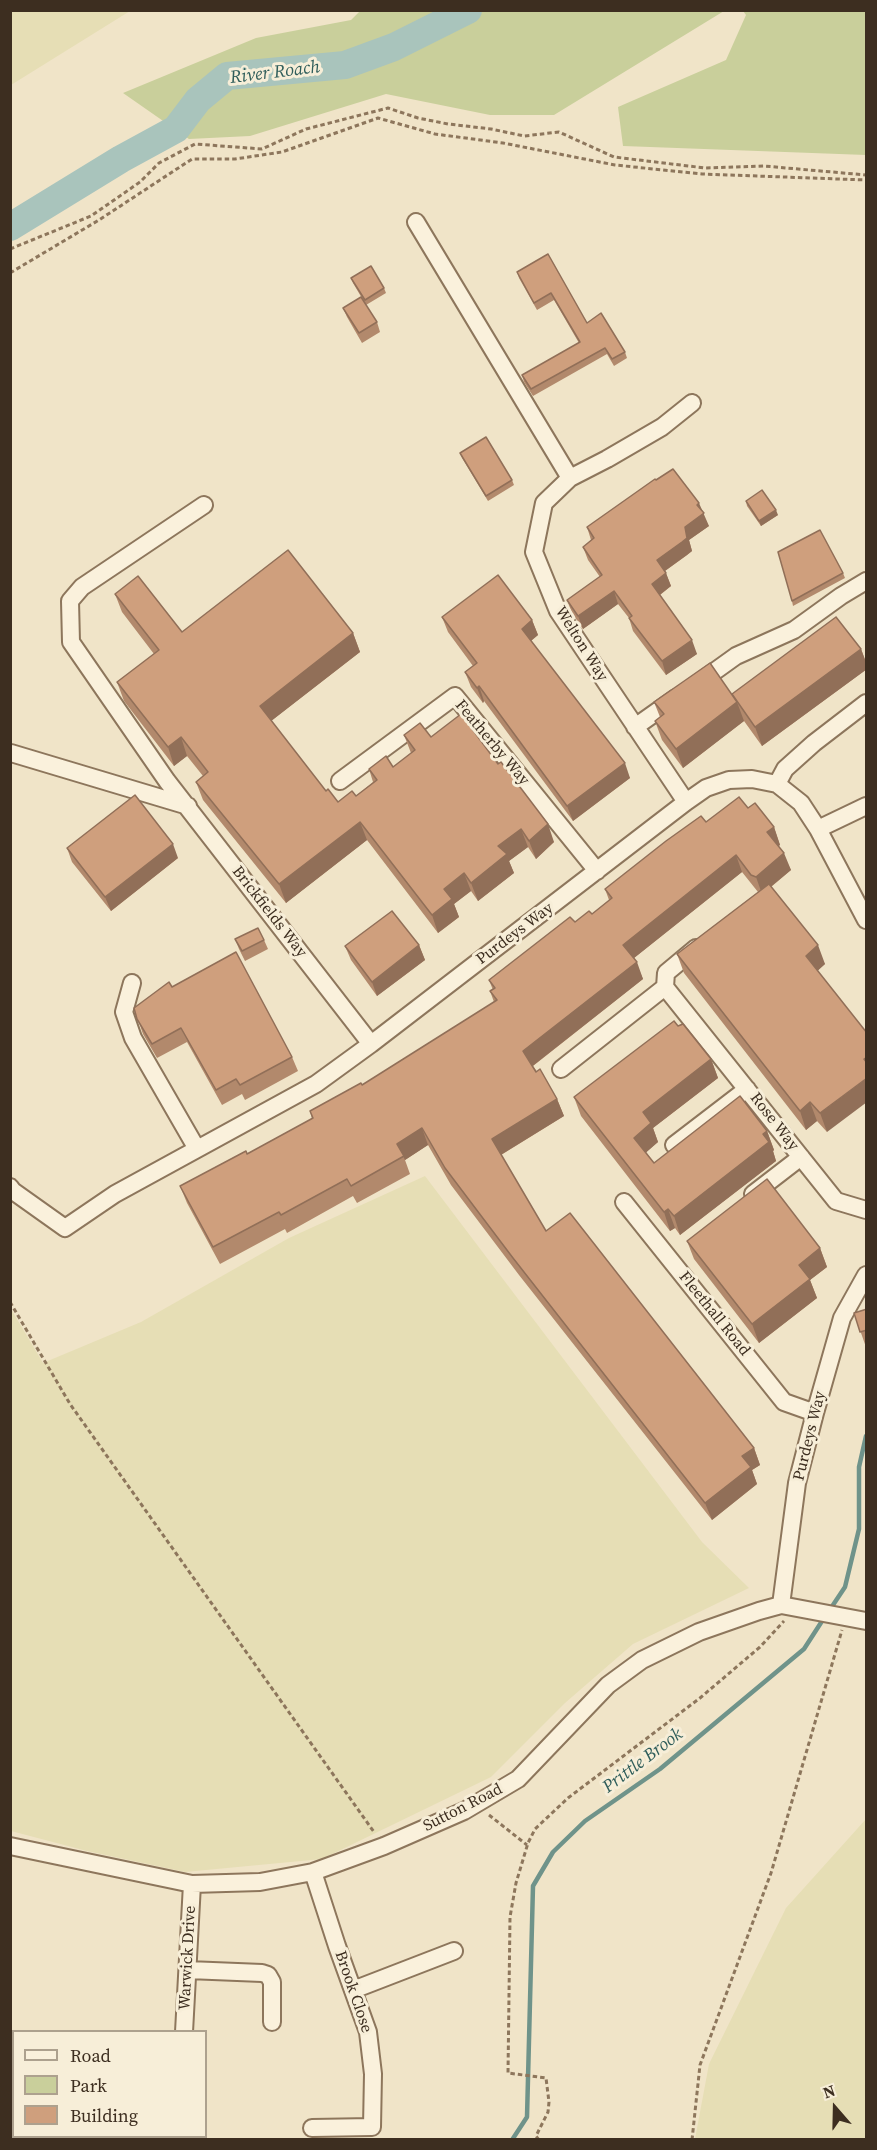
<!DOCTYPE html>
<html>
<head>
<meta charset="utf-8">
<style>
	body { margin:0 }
	#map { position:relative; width:877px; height:2150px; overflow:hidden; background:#f0e4c8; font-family:"Source Serif 4",serif }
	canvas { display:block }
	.frame { position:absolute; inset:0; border:12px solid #3d2e20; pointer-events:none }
	.legend { position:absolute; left:12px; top:2030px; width:195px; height:108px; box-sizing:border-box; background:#f7eed8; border:2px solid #ada18e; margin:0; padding:8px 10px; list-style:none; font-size:18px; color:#3d2e20 }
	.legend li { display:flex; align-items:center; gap:12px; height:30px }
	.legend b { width:30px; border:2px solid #ada18e }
	.north { position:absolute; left:805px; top:2078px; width:60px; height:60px; -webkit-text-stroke:4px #f7eed8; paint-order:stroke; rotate:340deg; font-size:16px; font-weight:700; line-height:24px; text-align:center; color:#3d2e20 }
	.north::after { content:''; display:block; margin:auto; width:21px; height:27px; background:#3d2e20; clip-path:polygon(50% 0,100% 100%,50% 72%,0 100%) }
</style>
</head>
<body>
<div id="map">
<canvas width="877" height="2150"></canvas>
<div class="frame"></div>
<ul class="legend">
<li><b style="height:8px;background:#faf1dc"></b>Road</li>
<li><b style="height:16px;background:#c9cf9b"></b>Park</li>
<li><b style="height:16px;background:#cf9f7d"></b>Building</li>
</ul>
<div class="north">N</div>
</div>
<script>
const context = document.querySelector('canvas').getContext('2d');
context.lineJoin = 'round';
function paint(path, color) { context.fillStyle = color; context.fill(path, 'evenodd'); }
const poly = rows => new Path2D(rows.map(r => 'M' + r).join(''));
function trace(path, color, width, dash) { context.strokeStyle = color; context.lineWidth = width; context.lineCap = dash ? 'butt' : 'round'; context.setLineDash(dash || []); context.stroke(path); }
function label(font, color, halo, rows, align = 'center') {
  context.font = font + ' "Source Serif 4",serif'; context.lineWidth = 6; context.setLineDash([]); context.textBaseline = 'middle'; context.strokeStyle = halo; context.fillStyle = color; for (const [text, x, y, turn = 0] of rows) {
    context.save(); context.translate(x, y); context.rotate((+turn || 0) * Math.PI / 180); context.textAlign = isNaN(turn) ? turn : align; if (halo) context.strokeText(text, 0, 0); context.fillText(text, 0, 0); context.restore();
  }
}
const farmland = poly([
	[11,10,130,10,130,11,11,85],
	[425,1176,702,1542,749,1588,633,1644,565,1703,491,1777,322,1859,185,1872,87,1851,11,1831,11,1309,43,1363,141,1322,289,1238],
	[866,1819,866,2139,695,2139,709,2064,786,1908]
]);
const green = poly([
	[360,11,360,10,724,11,554,115,490,115,386,94,250,136,189,139,123,93,256,38,351,20],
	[743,11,866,11,866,155,623,146,618,107,726,60,746,15]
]);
const stream = poly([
	[829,1611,845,1587,859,1529,859,1467,866,1436],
	[512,2140,527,2117,533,1886,553,1852,585,1821,660,1769,804,1649,824,1618]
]);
const river = poly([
	[10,227,121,159,176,129,198,100,227,76,345,65,394,47,468,10]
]);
const path = poly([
	[10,249,91,216,140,182,159,163,195,144,262,149,306,129,388,108,418,118,448,124,491,129,524,136,559,132,614,157,705,168,764,166,866,175],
	[10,273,99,220,192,159,235,159,282,152,378,118,435,134,503,143,615,165,702,174,866,180],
	[10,1302,70,1404,374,1832],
	[489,1815,527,1845],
	[539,2140,536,2136,548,2112,549,2102,546,2078,508,2073,510,1917,516,1883,528,1843,535,1829,568,1798,700,1698,760,1647,784,1621],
	[692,2140,700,2065,771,1873,842,1630]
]);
const minor = poly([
	[416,222,570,478],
	[204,505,82,587,70,601,71,642,167,781,371,1044],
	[697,684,736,656,794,630,841,596,866,581],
	[635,727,676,698],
	[11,753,188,806],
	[340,781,455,696,597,871],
	[777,784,785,769,814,743,866,703],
	[686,802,558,611,534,552,544,503,570,478,607,459,662,427,692,403],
	[818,829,866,806],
	[696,948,666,973,665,987,836,1201,866,1210],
	[132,983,124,1012,133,1038,197,1149],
	[561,1069,665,987],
	[674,1145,747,1089],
	[10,1187,13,1191,65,1228,115,1194,316,1084,371,1044,686,802,706,788,729,780,752,779,777,784,801,803,818,829,866,920],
	[753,1194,801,1157],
	[624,1202,784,1402,815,1413],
	[781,1605,797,1483,815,1413,842,1318,866,1275],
	[10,1846,192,1884,260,1882,313,1872,384,1846,464,1811,518,1779,608,1685,642,1660,699,1632,759,1611,781,1605,866,1621],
	[188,1970,262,1973,268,1975,272,1982,272,2022],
	[353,1990,454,1951],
	[184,2032,192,1884],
	[312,2128,372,2127,373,2074,368,2032,337,1946,313,1872],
	[178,2140,178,2136]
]);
const wall = poly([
	[548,254,587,323,625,352,627,358,614,366,607,354,533,396,524,382,522,375,579,343,554,300,537,310,519,278,517,272],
	[351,278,384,288,386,293,366,305,353,283],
	[343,308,377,322,380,332,362,343,347,317],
	[460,453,512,480,514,485,488,501,462,458],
	[656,480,709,526,689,540,692,551,687,555,665,571,671,586,660,595,697,654,666,675,633,631,629,618,618,604,583,629,572,613,567,600,600,577,588,560,583,547,591,540,587,527],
	[746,501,778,515,761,526,747,506],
	[843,573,845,578,793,606,792,601],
	[115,594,182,632,353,633,360,652,271,721,326,791,338,802,356,796,373,782,369,769,393,767,411,753,404,735,431,737,554,842,536,859,528,847,509,861,514,873,478,901,471,891,454,904,459,917,438,933,367,840,286,903,203,800,196,782,203,776,187,756,174,766,124,701,117,682,154,654,122,612],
	[442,617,532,620,538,635,531,641,630,778,573,821,484,701,483,703,471,687,465,672,473,666,448,632],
	[861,649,867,665,867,669,762,746,744,721,683,768,662,740,655,721,660,717,654,702,732,694],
	[748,808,774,827,780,845,778,846,791,870,771,887,825,964,817,971,827,1132,817,1121,806,1130,684,973,677,954,758,892,742,872,634,958,643,979,533,1066,557,1099,564,1116,501,1155,546,1231,754,1448,760,1465,752,1470,757,1484,712,1520,519,1275,451,1185,428,1145,405,1160,410,1174,357,1203,353,1196,287,1233,285,1229,220,1264,187,1203,180,1186,247,1154,312,1119,310,1111,362,1085,494,1002,490,991,493,990,489,980,575,922,592,914,609,900,605,889,706,822],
	[67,848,178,858,111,911,72,862],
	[235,939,264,940,268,949,245,961,239,949],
	[419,945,425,960,377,996,351,960,345,946],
	[172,987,292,1057,298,1071,245,1100,242,1094,222,1105,187,1042,157,1058,143,1034,134,1008],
	[678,1026,711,1059,718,1078,653,1128,658,1142,646,1152,654,1163,767,1131,774,1150,773,1151,776,1161,680,1235,675,1228,670,1231,581,1116,574,1097],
	[687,1241,820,1248,827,1267,810,1280,817,1298,759,1343,694,1259],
	[867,1309,867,1350,854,1313]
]);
const shadedWall = poly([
	[699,503,709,526,689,540,692,551,687,555,662,573,657,560,685,527,697,505],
	[776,510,778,515,761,526,759,521],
	[666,573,671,586,657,597,652,584],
	[614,591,618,604,583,629,578,616],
	[532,620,538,635,527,644,522,629],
	[353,633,360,652,266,725,260,706],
	[692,640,697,654,666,675,662,661],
	[861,649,867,665,867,669,762,746,755,727],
	[479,686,484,701,483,703,477,688],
	[737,702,744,721,683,768,676,749],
	[181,737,187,756,174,766,168,747],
	[625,763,630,778,573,821,567,806],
	[360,822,367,840,286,903,279,884],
	[548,824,554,842,536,859,529,841],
	[774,827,780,845,774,850,767,832],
	[521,829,528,847,509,861,514,873,478,901,471,883,498,846],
	[173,844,178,858,111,911,105,897],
	[784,853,791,870,762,894,756,877],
	[736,855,742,872,629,962,623,945],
	[464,873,471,891,454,904,459,917,438,933,432,915,444,889],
	[419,945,425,960,377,996,372,982],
	[818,945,825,964,813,975,806,956],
	[637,962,643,979,530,1068,523,1051],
	[711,1059,718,1078,653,1128,658,1142,641,1157,634,1138,643,1112],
	[867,1078,867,1102,827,1132,820,1113],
	[557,1099,564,1116,499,1156,492,1139],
	[810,1102,817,1121,806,1130,800,1111],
	[422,1128,428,1145,405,1160,397,1144],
	[767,1131,774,1150,773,1151,776,1161,680,1235,674,1216],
	[668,1209,675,1228,670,1231,664,1212],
	[820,1248,827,1267,810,1280,817,1298,759,1343,752,1324,799,1265],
	[754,1448,760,1465,752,1470,757,1484,712,1520,705,1503,742,1456]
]);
const building = poly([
	[548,254,587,323,601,313,625,352,612,359,605,348,531,389,522,375,580,342,551,293,534,303,517,272,548,254],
	[371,266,384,288,365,300,351,278,371,266],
	[361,297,377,322,359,333,343,308,361,297],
	[486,437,512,480,486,496,460,453,486,437],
	[673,469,699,503,697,505,704,513,685,527,687,538,682,542,657,560,666,573,652,584,692,640,662,661,629,618,632,616,614,591,578,616,567,600,602,575,583,547,594,538,587,527,655,479,656,480,673,469],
	[762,490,776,510,759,521,746,501,762,490],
	[820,530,843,573,792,601,778,552,820,530],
	[288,550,353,633,260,706,326,791,328,789,338,802,352,791,356,796,377,780,369,769,386,756,393,767,415,750,404,735,420,723,431,737,461,714,498,764,501,762,548,824,529,841,521,829,498,846,507,854,471,883,464,873,444,889,452,899,432,915,360,822,279,884,196,782,208,772,181,737,168,747,117,682,159,650,115,594,138,576,182,632,288,550],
	[498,575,532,620,522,629,625,763,567,806,479,686,477,688,465,672,477,663,442,617,498,575],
	[836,617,861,649,755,727,732,694,836,617],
	[710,663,737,702,676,749,655,721,664,714,654,702,710,663],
	[135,795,173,844,105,897,67,848,135,795],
	[739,797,748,808,755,803,774,827,767,832,784,853,756,877,751,875,736,855,623,945,637,962,523,1051,536,1072,540,1069,557,1099,492,1139,546,1231,570,1213,754,1448,742,1456,751,1467,705,1503,513,1258,445,1168,422,1128,397,1144,404,1156,351,1186,347,1179,281,1215,279,1212,213,1247,180,1186,246,1151,247,1154,313,1118,310,1111,361,1083,362,1085,497,1000,490,991,495,988,489,980,570,917,575,922,589,911,592,914,612,898,605,889,666,841,701,816,706,822,739,797],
	[769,884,818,945,806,956,867,1033,867,1057,864,1059,867,1063,867,1078,820,1113,810,1102,800,1111,677,954,769,884],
	[392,911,419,945,372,982,345,946,392,911],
	[258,928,264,940,242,951,235,939,258,928],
	[236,952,292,1057,240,1085,236,1079,216,1090,181,1028,152,1044,137,1019,134,1008,169,982,172,987,236,952],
	[674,1021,678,1026,683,1024,711,1059,643,1112,651,1123,634,1138,654,1163,740,1096,767,1131,763,1134,769,1142,674,1216,668,1209,664,1212,574,1097,674,1021],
	[767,1179,820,1248,799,1265,810,1279,752,1324,687,1241,767,1179],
	[867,1309,867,1330,860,1332,854,1313,867,1309]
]);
const streetNames = [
	["Welton Way",581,644,58],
	["Featherby Way",492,743,50],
	["Brickfields Way",269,912,52],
	["Purdeys Way",515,934,-37],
	["Rose Way",774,1122,52],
	["Fleethall Road",714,1314,51],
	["Purdeys Way",810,1436,-76],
	["Sutton Road",463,1808,-27],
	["Warwick Drive",188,1958,-87],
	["Brook Close",353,1992,71]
];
const waterNames = [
	["River Roach",275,73,-7],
	["Prittle Brook",643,1761,-37]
];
paint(farmland, '#e6deb5');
paint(green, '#c9cf9b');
trace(stream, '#6f938a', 4.5);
trace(river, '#a9c4bc', 28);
trace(minor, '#8d765c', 20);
trace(path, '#8d765c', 3, [4.5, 3]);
trace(minor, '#faf1dc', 16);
paint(wall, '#b2896c');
paint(shadedWall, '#916f58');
paint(building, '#cf9f7d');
trace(building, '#916f58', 1.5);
label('16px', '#3d2e20', '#f7eed8', streetNames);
label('italic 18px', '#2f5d5a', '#f7eed8', waterNames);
</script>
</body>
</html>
